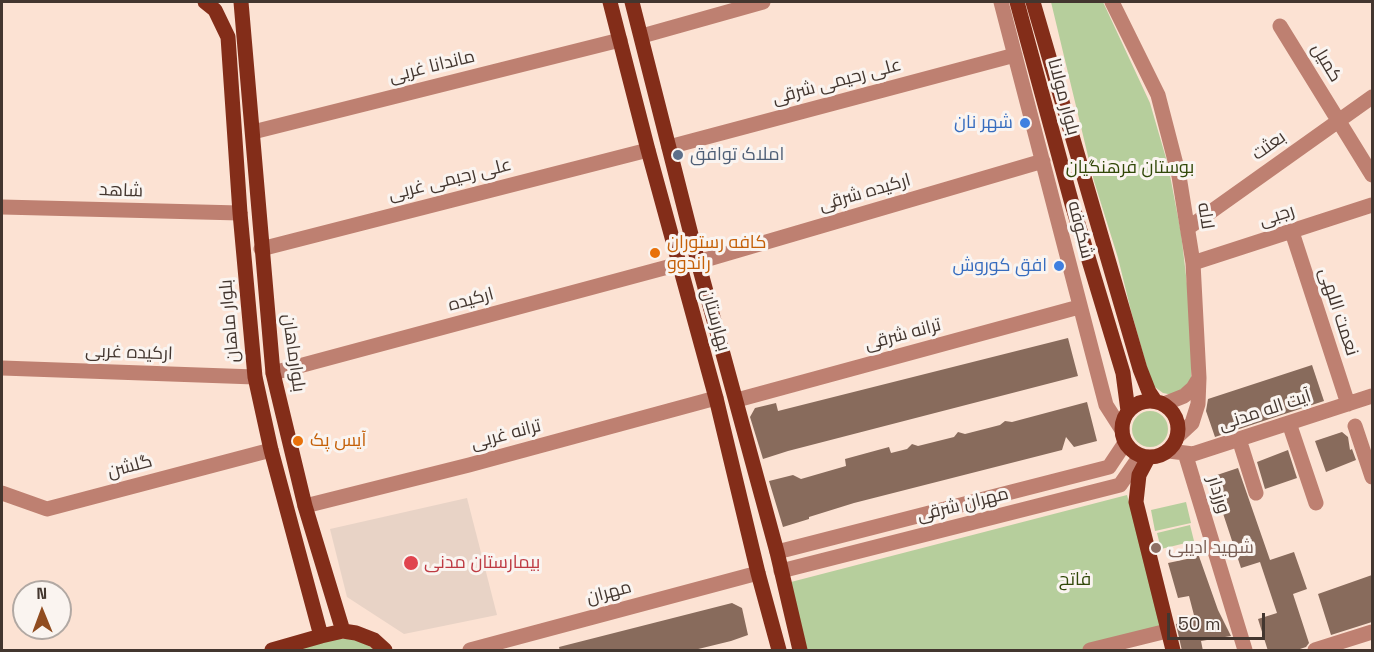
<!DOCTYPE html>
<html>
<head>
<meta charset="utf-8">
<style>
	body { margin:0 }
	#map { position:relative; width:1374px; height:652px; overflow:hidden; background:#fce2d3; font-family:"Space Grotesk",sans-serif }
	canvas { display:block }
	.frame { position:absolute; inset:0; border:3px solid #43362f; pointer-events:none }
	.north { position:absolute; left:12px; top:580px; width:60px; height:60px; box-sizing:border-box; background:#faf4f0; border:2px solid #b1a8a3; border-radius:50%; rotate:359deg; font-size:16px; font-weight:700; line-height:24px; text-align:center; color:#43362f }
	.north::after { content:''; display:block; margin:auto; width:21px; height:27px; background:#904c20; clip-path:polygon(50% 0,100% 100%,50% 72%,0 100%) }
	.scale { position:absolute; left:1167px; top:613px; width:98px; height:27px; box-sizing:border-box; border:3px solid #43362f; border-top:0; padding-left:8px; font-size:18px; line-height:21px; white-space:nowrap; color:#43362f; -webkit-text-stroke:4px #faf4f0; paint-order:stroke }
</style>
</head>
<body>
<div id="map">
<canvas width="1374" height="652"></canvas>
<div class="frame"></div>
<div class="north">N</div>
<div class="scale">50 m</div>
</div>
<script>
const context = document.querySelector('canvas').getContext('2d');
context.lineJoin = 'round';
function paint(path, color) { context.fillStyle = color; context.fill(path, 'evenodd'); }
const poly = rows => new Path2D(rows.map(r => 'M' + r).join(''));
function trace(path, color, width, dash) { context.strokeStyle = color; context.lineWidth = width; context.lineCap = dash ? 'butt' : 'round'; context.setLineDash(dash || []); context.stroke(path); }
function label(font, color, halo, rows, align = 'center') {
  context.font = font + ' "Space Grotesk",Cairo,sans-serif'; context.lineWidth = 6; context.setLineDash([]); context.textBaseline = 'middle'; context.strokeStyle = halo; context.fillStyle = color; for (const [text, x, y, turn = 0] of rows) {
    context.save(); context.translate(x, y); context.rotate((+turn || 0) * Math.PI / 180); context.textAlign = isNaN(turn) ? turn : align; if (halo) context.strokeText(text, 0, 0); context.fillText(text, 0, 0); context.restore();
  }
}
const medical = poly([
	[467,498,497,615,404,634,347,597,330,529]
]);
const green = poly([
	[1051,2,1103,2,1150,103,1168,165,1181,233,1191,318,1191,382,1173,395,1163,393,1152,385,1131,311,1118,258,1094,181],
	'1132 429a18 18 0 1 1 36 0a18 18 0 1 1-36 0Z',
	[1127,495,1164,629,1080,650,807,650,791,582],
	[1186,502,1191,523,1155,531,1151,510],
	[1190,525,1194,541,1161,549,1157,533],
	[334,639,355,639,369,646,374,650,297,650]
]);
const building = poly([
	[1068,338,1078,376,788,451,763,459,750,417,755,408,776,403,778,411],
	[1312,365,1324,401,1215,437,1206,411,1208,399],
	[1087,402,1097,441,1074,447,1066,437,1062,450,854,503,809,517,809,519,783,527,769,481,793,475,801,479,846,466,845,459,889,447,891,453,907,449,912,444,918,446,954,437,958,432,965,434,1000,425,1005,421,1012,422],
	[1342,432,1348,437,1350,450,1352,449,1356,460,1326,472,1315,441],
	[1288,450,1297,478,1265,489,1257,462],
	[1238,468,1270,560,1294,552,1307,589,1293,594,1309,643,1306,647,1294,651,1268,651,1258,619,1277,613,1260,562,1241,568,1211,477],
	[1195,545,1218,610,1231,636,1201,641,1203,651,1182,651,1176,624,1195,619,1189,596,1178,598,1168,563,1187,559,1185,548],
	[1372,575,1372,622,1331,635,1318,594],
	[732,603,742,608,748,635,731,641,690,651,560,651,559,647]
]);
const minor = poly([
	[1001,2,1106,405,1122,430],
	[1112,2,1158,95,1179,176,1193,263,1199,378,1198,404,1192,423,1178,436],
	[1280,26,1372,175],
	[642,36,763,2],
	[253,132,620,40],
	[669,147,1015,55],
	[2,207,240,213],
	[1188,228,1372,97],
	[1292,232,1348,404],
	[261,249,648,150],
	[698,262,1043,161],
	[1193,263,1372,205],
	[2,368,255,377],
	[273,373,679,264],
	[737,400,1079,307],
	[1164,404,1184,396,1193,388,1199,378],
	[1289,423,1316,503],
	[1355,426,1372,477],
	[1239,439,1256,493],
	[1169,451,1193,454,1372,396],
	[1185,453,1245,650],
	[2,493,47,509,271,450],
	[305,506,469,465,716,398],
	[777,552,1109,467,1125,443],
	[781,571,1120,485,1140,456],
	[470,650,758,573],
	[1090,650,1167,631],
	[1315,650,1372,632]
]);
const major = poly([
	[205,2,215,10,228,37,240,213,255,377,271,450,321,636],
	[241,2,273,373,305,506,343,631],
	[610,2,648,150,716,398,758,573,779,650],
	[632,2,698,262,777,552,800,650],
	[1017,2,1072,204,1123,373,1128,411],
	[1033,2,1140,369,1149,392,1155,401],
	'1122 429a28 28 0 1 1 56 0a28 28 0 1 1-56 0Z',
	[1148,458,1139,475,1136,502,1173,650],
	[272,650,321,636,343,631,356,633,374,640,385,650]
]);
const markers = [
	[1025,123,6,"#3f7fe0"],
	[678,155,6,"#5c6f8a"],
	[655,253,6,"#e8710a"],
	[1059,266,6,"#3f7fe0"],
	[298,441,6,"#e8710a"],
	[1156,548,6,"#8d6e63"],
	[411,563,8,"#e0444e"]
];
const streetNames = [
	["کمیل",1326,63,59],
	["ماندانا غربی",432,67,-14],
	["علی رحیمی شرقی",837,82,-15],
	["بلوار مولانا",1063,97,75],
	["بعثت",1269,146,-35],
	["علی رحیمی غربی",450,180,-14],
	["شاهد",121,191,2],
	["ارکیده شرقی",865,193,-16],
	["لاله",1205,216,81],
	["رجبی",1277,216,-18],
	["شکوفه",1080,230,76],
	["ارکیده",471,300,-15],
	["نعمت اللهی",1338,312,72],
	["بهارستان",715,320,74],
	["بلوار ماهان",230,321,-95],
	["ترانه شرقی",903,335,-15],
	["ارکیده غربی",129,353,2],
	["بلوارماهان",293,353,82],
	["آیت اله مدنی",1265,411,-18],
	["ترانه غربی",506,435,-15],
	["گلشن",130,467,-15],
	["ورزدار",1218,495,73],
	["مهران شرقی",963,505,-14],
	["مهران",609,593,-15]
];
const shopNames = [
	["شهر نان",1013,123],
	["افق کوروش",1047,266]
];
const serviceNames = [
	["املاک توافق",690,155]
];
const parkNames = [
	["بوستان فرهنگیان",1130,168],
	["فاتح",1075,580]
];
const foodNames = [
	["کافه رستوران",667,243],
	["راندوو",667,264],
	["آیس پک",310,441]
];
const educationNames = [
	["شهید ادیبی",1168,548]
];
const healthNames = [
	["بیمارستان مدنی",424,563]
];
paint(medical, '#e8d3c6');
paint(green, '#b6ce9c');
paint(building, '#886b5c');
trace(minor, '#be8071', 15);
trace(major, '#832d19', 15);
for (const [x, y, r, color] of markers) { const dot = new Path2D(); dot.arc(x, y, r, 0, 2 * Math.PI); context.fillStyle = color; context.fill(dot); trace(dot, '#faf4f0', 2); }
label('18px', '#43362f', '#faf4f0', streetNames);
label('18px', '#366cbe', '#faf4f0', shopNames, 'right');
label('18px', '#4e5e75', '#faf4f0', serviceNames, 'left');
label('18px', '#314808', '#faf4f0', parkNames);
label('18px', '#c56008', '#faf4f0', foodNames, 'left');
label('18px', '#785e54', '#faf4f0', educationNames, 'left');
label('18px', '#be3a42', '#faf4f0', healthNames, 'left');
</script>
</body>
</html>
